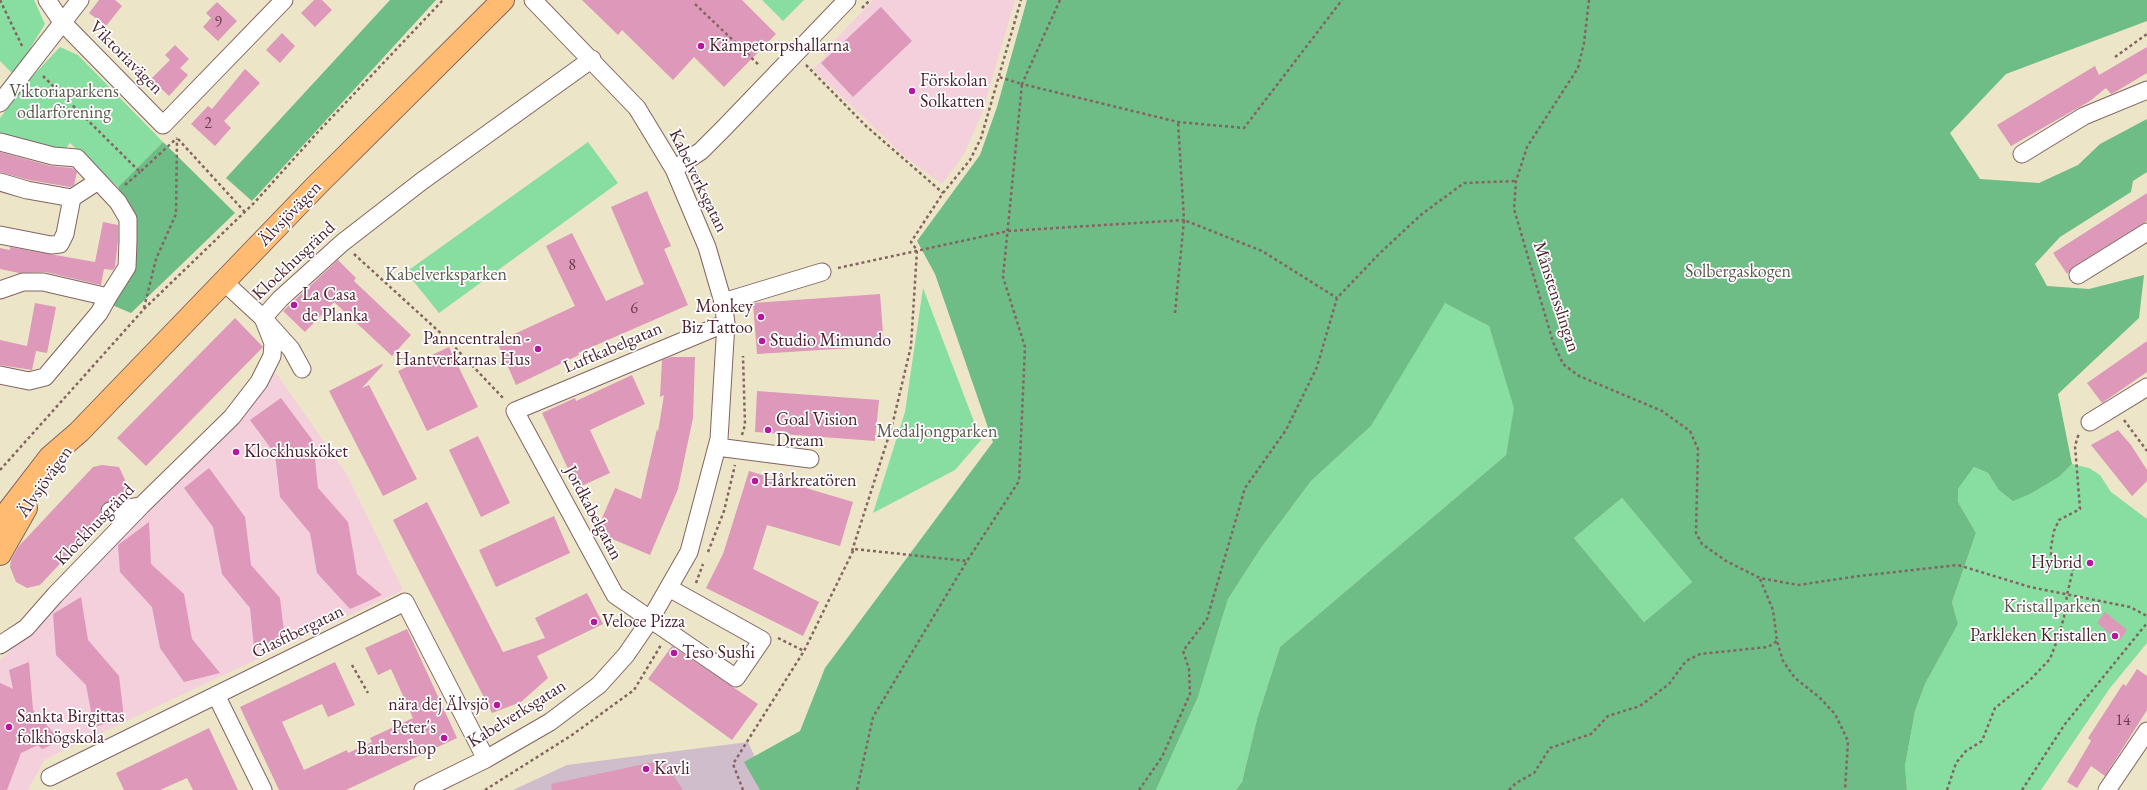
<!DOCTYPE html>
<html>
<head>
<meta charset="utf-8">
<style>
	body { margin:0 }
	canvas { display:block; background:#ede5c7 }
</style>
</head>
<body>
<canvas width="2147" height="790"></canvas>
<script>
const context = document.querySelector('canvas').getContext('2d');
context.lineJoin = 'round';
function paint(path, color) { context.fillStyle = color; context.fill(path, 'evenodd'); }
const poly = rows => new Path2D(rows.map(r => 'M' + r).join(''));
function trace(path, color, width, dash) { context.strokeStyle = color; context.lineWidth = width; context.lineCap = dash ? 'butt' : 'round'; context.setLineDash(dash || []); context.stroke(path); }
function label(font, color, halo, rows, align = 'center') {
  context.font = font + ' "EB Garamond",serif'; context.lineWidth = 3.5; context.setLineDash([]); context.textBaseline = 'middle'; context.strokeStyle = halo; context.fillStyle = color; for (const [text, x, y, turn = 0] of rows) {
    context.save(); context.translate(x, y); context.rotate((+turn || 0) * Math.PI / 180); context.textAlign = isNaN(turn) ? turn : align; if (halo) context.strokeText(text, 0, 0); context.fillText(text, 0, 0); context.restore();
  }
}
const built = poly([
	[873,0,1015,0,982,113,964,154,942,184,904,156,813,69,826,56,823,53],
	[273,369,346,473,403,590,44,760,28,790,0,790,0,661]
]);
const industrial = poly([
	[748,742,770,790,513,790,567,765]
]);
const green = poly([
	[0,0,34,0,45,24,14,75,0,61],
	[762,0,804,0,783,21],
	[60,47,78,55,163,142,118,187,70,143,60,155,0,136,0,118,27,82],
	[588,142,618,183,439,313,406,272],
	[923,288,981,440,955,470,873,513,905,412],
	[1445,302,1489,326,1515,408,1506,455,1280,647,1257,719,1242,782,1236,790,1156,790,1198,697,1228,599,1261,548,1311,481,1371,426],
	[2072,464,2089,468,2100,475,2111,492,2147,519,2147,643,2110,688,2041,790,1907,790,1905,766,1915,711,1925,684,1958,624,1952,602,1976,533,1958,502,1958,489,1974,467,1988,473,1998,489,2060,476],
	[1622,498,1692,582,1644,622,1574,538]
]);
const forest = poly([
	[390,0,436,0,252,201,226,178],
	[1027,0,2147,0,2147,21,2006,74,1950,133,1980,179,2039,183,2078,165,2100,144,2147,119,2147,172,2133,181,2131,192,2060,237,2035,264,2047,286,2089,289,2144,275,2139,318,2058,394,2072,464,2060,476,2030,494,2013,501,1998,489,1988,473,1974,467,1958,489,1958,502,1976,533,1952,602,1958,624,1925,684,1915,711,1905,766,1907,790,1236,790,1242,782,1257,719,1280,647,1506,455,1514,408,1489,326,1445,303,1371,426,1311,481,1261,548,1228,599,1198,697,1156,790,760,790,744,762,800,731,825,668,993,442,935,274,917,241,980,155,997,107],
	[1622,498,1692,582,1644,622,1574,538],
	[163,142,235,213,131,313,112,305,135,219,118,187]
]);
const building = poly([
	[99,0,115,0,122,6,106,26,89,13],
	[314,0,322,0,332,10,315,27,301,13],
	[582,0,742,0,776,34,724,87,694,57,673,80,622,30,618,35],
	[217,2,237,21,218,41,203,27,211,18,206,13],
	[881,7,912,41,853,97,821,63],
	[282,33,295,46,280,63,266,50],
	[175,45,189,59,180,68,188,75,169,96,151,79,170,60,165,55],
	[2147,47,2147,73,2115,92,2111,94,2106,88,2090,101,2011,146,1997,125,2095,66,2099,75],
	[245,69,260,83,224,121,231,128,215,146,191,124,208,106,212,109],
	[0,152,51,166,72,168,77,172,74,185,70,187,29,180,0,172],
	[647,191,671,246,664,249,688,305,578,353,579,355,516,385,497,342,575,306,546,246,572,233,606,301,644,284,611,207],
	[2147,193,2147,221,2073,267,2067,274,2053,253],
	[103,222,118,225,118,241,115,267,113,270,104,269,101,285,45,272,19,273,0,269,0,248,10,250,10,247,95,262],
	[338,260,356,278,354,281,411,335,392,356,334,302,305,332,283,311],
	[880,294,884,346,757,354,753,303],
	[35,303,56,307,47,353,36,351,32,370,0,365,0,340,27,346],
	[235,318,263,347,146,466,117,438],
	[2147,341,2147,372,2102,403,2087,383],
	[449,347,478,407,427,431,398,371],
	[671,357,695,357,693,418,678,489,650,555,596,532,615,488,641,499,657,429,658,432,664,395,660,397,662,360],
	[382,364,383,365,362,388,369,385,417,479,383,496,329,391],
	[632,375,645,404,590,430,610,473,577,488,542,413,575,398,576,401],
	[757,391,879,400,875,441,755,432],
	[281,398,313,441,318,488,348,522,357,574,382,595,350,609,317,573,310,533,280,497,275,454,250,420],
	[2118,430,2131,445,2147,470,2147,481,2132,496,2091,445],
	[478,436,510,503,481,517,449,450],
	[102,465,119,467,127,484,125,495,121,499,103,504,100,512,103,518,40,585,27,588,16,582,10,567,11,560,19,546,93,467],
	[209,468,245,517,251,565,280,598,285,640,254,648,250,608,222,574,213,527,184,488],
	[749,471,853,502,840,546,767,525,753,569,819,602,803,636,706,588,723,554],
	[427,502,503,652,545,638,535,618,587,593,603,624,537,656,548,678,521,702,492,713,393,520],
	[554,516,570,553,496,587,479,550],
	[149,522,151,564,184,594,192,639,220,673,184,682,160,648,152,607,120,572,118,545],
	[81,597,88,640,119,676,124,718,94,727,86,685,56,655,53,614],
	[2105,612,2127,630,2119,641,2097,623],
	[407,629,457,738,346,790,279,790,240,707,335,662,355,705,328,717,322,704,282,722,304,770,347,750,348,753,372,742,370,738,413,718,391,669,378,675,365,648],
	[672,646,758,704,732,740,648,679],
	[29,662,33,710,61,741,42,749,38,745,21,753,7,790,0,790,0,683,13,689,9,670],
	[2137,669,2147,676,2147,710,2105,776,2091,766,2077,788,2067,782,2091,741,2088,738,2123,684,2126,686],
	[209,728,238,790,193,790,187,778,160,790,124,790,116,773],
	[663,760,683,790,552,790,551,784]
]);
const path = poly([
	[0,0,23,48],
	[1060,0,1022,84,1178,122,1244,128,1342,0],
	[1589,0,1584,43,1578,68,1527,147,1516,181,1514,209,1553,342,1563,364,1579,376,1662,411,1690,431,1698,449,1696,533,1702,544,1726,561,1760,578,1798,585,1859,576,1958,565,2030,587,2130,607,2147,616],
	[695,4,760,66],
	[862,8,870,0],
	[2115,57,2147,34],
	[806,65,866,126,943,193],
	[43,76,140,172,177,138],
	[178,139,244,211],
	[125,185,140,172],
	[354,254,445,337,504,399],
	[838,268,1008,231,1184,220,1178,122],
	[144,308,156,259,176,214,177,139],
	[1175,313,1184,220,1262,251,1337,298],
	[2124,420,2147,451],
	[742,435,745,425,743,356],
	[0,470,144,309,255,202,317,133,443,0],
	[852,551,892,426,911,346,917,250,911,242,943,193,970,160,981,138,1021,0],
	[708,552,724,511,735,465],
	[1760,579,1773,610,1777,641,1783,661,1795,678,1819,697,1835,714,1848,741,1845,790],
	[696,583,703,564],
	[778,638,804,651],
	[352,665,368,693],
	[485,790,572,735,634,690,661,645],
	[743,790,733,764,804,651,854,549,967,561],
	[857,790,873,717,967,561,1019,481,1025,347,1003,277,1022,84,999,77],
	[1139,790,1162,757,1190,694,1189,669,1183,651,1207,619,1245,488,1286,430,1317,367,1337,298,1380,253,1422,214,1464,183,1516,181],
	[1509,790,1516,783,1534,773,1550,748,1591,734,1608,716,1640,706,1669,684,1686,661,1700,654,1768,647,1777,641],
	[1947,790,1956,763,1966,751,1982,741,1995,708,2029,681,2050,659,2058,638,2064,617,2067,595,2073,569,2051,560,2051,547,2054,531,2059,520,2080,509,2075,446,2079,433],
	[2022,790,2065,724,2147,623]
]);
const minor = poly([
	[47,0,62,22,163,125,284,0],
	[0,103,80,0],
	[0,142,53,156,77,158,118,202,128,219,128,241,127,267,108,297,99,313,45,377,29,381,0,375],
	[2022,154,2084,116,2147,90],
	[674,169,701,151,724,128,847,0],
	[0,182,27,190,72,198,98,181],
	[0,235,51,245,60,244,65,234,72,198],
	[2078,275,2147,232],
	[224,282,263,318,291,349,302,369],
	[0,290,23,282,43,282,108,297],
	[723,302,822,272],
	[2090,422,2147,387],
	[717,447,810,459],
	[110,511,141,506],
	[669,588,762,640,736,678,615,595,515,411,726,323],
	[0,645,26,628,55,595,141,506,232,417,259,382,272,356,273,343,263,318,280,299,342,243,422,181,592,59],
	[216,695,263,790],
	[50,777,405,602,486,759],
	[423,790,486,759,550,722,599,685,626,655,650,620,689,552,719,439,726,323,723,302,707,247,674,169,637,108,533,0],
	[2107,790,2147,731]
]);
const major = poly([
	[0,522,50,457,79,432,316,186,503,0],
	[0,554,26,508]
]);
const markers = [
	[701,46,4,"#b5179e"],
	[912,91,4,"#b5179e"],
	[294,305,4,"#b5179e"],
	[761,317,4,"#b5179e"],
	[762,341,4,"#b5179e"],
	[538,349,4,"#b5179e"],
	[768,430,4,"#b5179e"],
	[236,452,4,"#b5179e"],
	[755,481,4,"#b5179e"],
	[2090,563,4,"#b5179e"],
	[594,622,4,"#b5179e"],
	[2115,636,4,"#b5179e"],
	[674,653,4,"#b5179e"],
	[497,705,4,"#b5179e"],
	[9,727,4,"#b5179e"],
	[444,738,4,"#b5179e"],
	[646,769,4,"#b5179e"]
];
const numberNames = [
	["9",218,23],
	["2",208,124],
	["8",572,266],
	["6",634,309],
	["14",2123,721]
];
const poiNames = [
	["Kämpetorpshallarna",709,46],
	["Förskolan",920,81],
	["Solkatten",920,102],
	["La Casa",302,295],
	["de Planka",302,316],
	["Monkey",753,307,"right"],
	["Biz Tattoo",753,328,"right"],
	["Panncentralen -",530,339,"right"],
	["Hantverkarnas Hus",530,360,"right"],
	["Studio Mimundo",770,341],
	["Goal Vision",776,420],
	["Dream",776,441],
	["Klockhusköket",244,452],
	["Hårkreatören",763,481],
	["Hybrid",2082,563,"right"],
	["Veloce Pizza",602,622],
	["Parkleken Kristallen",2107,636,"right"],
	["Teso Sushi",682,653],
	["nära dej Älvsjö",489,705,"right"],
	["Sankta Birgittas",17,717],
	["folkhögskola",17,738],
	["Peter's",436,728,"right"],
	["Barbershop",436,749,"right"],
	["Kavli",654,769]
];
const streetNames = [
	["Viktoriavägen",126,58,45],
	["Kabelverksgatan",698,181,64],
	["Älvsjövägen",290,214,-46],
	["Klockhusgränd",294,261,-43],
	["Månstensslingan",1556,297,72],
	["Luftkabelgatan",613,348,-23],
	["Älvsjövägen",45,482,-55],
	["Jordkabelgatan",593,513,62],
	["Klockhusgränd",95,525,-46],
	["Glasfibergatan",298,632,-26],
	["Kabelverksgatan",517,714,-32]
];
const parkNames = [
	["Viktoriaparkens",64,92],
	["odlarförening",64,113],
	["Solbergaskogen",1738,272],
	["Kabelverksparken",446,275],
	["Medaljongparken",937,432],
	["Kristallparken",2052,607]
];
paint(built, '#f4cfdc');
paint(industrial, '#d0bdcc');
paint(green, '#88dda0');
paint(forest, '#6ebc86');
paint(building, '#dd98ba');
trace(minor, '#836462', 19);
trace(major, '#836462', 24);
trace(path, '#836462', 2.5, [3, 3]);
trace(minor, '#fff', 17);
trace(major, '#febb71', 22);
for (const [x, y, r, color] of markers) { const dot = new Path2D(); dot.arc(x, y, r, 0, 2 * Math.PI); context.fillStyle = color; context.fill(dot); trace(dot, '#fff', 1.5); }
label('16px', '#6f3d4f', null, numberNames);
label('18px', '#4a1f2b', '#fff', poiNames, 'left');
label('18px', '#4a1f2b', '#fff', streetNames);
label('18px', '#5d584e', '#fff', parkNames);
</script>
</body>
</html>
